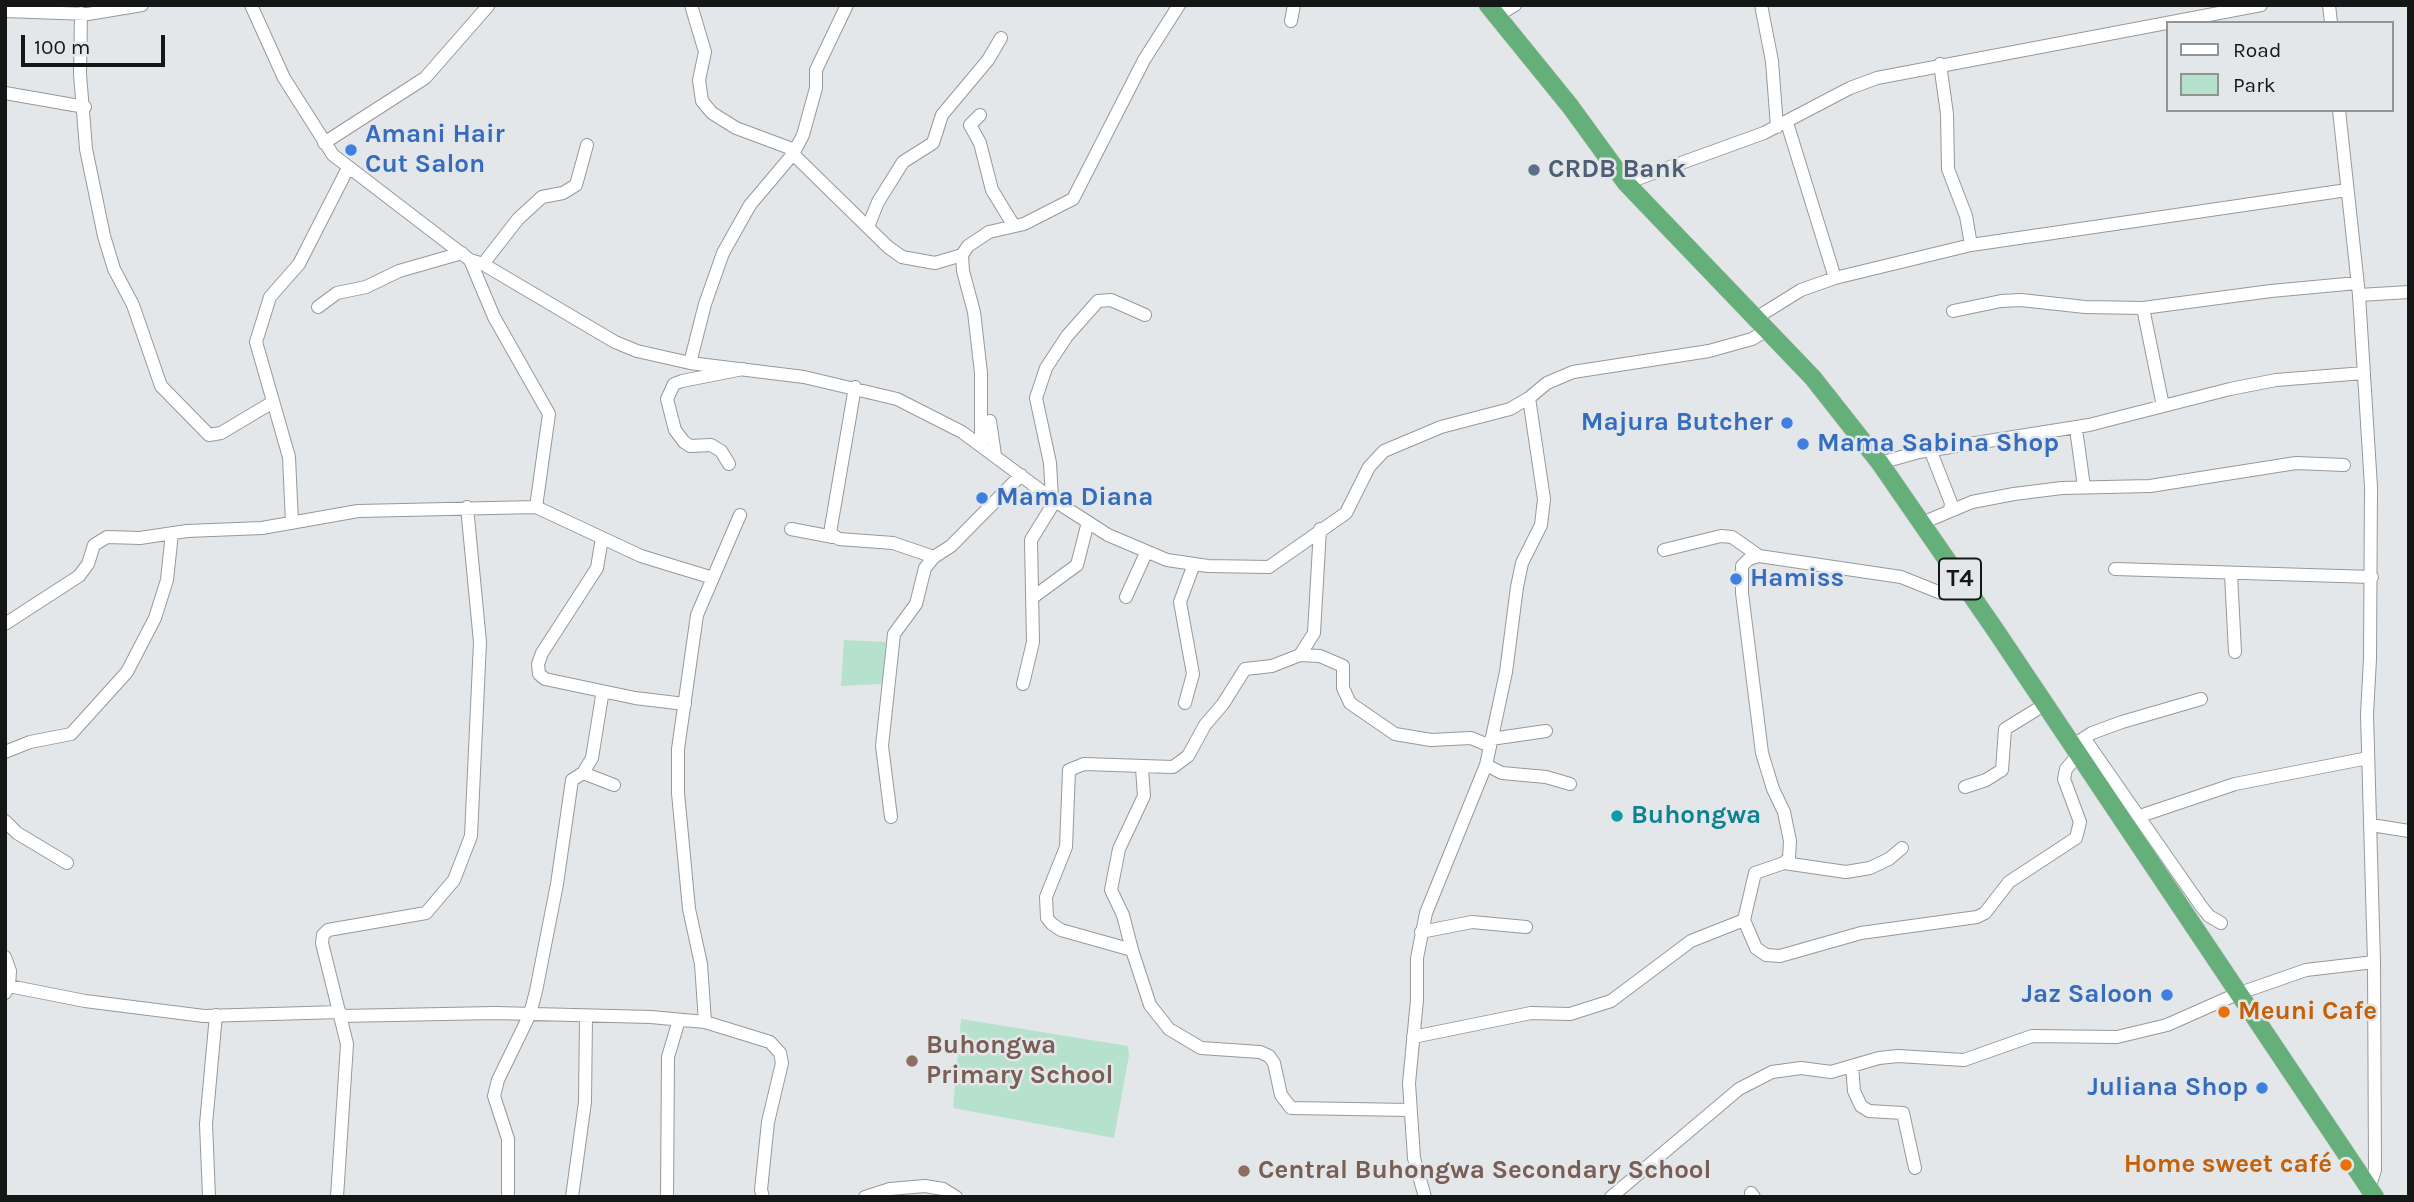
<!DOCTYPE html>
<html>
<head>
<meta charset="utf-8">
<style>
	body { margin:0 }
	#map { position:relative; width:2414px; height:1202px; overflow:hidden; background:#e4e7e9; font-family:Karla,sans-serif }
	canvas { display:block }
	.frame { position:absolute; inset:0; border:7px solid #151616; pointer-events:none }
	.legend { position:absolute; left:2166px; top:21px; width:228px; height:91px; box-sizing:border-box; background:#e4e7e9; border:2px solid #919395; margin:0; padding:9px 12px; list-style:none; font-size:21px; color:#151616 }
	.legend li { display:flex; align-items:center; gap:14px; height:35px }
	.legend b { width:35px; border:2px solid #919395 }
	.scale { position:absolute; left:21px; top:35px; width:144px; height:32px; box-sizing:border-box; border:4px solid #151616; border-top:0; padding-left:9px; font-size:21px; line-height:24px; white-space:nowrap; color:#151616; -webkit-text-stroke:5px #e4e7e9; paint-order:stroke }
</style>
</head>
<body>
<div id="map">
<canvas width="2414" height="1202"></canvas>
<div class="frame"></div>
<ul class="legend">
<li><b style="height:9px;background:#fff"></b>Road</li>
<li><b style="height:19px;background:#b6e1cc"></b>Park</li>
</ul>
<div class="scale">100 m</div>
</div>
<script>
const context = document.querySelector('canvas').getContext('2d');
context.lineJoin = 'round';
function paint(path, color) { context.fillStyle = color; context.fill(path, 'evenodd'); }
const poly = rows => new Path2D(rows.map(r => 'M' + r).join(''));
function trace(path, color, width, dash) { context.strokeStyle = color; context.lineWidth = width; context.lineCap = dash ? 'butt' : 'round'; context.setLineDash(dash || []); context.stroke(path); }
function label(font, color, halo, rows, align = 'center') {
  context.font = font + ' Karla,sans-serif'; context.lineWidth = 5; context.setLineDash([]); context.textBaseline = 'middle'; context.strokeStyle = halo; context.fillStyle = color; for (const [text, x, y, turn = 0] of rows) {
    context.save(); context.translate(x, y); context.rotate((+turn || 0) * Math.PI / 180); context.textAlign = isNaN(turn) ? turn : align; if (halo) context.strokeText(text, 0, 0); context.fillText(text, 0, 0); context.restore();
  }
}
const green = poly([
	[844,640,886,642,882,684,841,686],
	[961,1019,1128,1046,1129,1055,1114,1138,953,1108]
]);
const minor = poly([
	[251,5,284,78,333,155,470,260,483,264,615,342,637,351,690,363,804,377,897,399,962,432,1055,501,1108,535,1167,560,1208,566,1269,567,1346,513,1369,467,1384,451,1441,427,1510,409,1529,398],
	[691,5,705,52,699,80,702,101,712,113,736,128,795,150],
	[1761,5,1772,61,1777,127],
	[2329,5,2331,23],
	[5,11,88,14,142,5],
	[81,13,80,74,86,149,104,236,114,269,133,305,161,386,209,435,221,433,273,402],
	[1497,16,1515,5],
	[1291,21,1294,5],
	[1940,64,1947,114,1948,169,1966,216,1971,245],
	[5,93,85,107],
	[2339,110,2359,295,2371,487,2370,659,2367,714,2374,962,2375,1170,2368,1192],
	[980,115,970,125,980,143,992,190,1014,226],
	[1788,126,1835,278],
	[324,143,425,78,488,6],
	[793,154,888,247,902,257,935,263,962,255],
	[1626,183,1764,133,1850,88,1877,78,2261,5],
	[868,227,878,202,903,162,933,143,942,115,988,60,1001,38],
	[470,260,494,317,549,414,536,507],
	[483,264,518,219,542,197,563,193,576,185,587,145],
	[2359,295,2409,292],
	[318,307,337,293,366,287,399,271,462,253],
	[2143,308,2163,406],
	[1953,311,2001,301,2021,300,2085,307,2143,308,2271,291,2357,283],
	[1756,318,1801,290,1835,278,1971,245,2347,190],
	[690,363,705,304,723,253,750,205,793,154,803,135,816,88,816,70,847,5],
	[855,387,830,533,839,539,893,543,934,557],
	[990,421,995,455],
	[2077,436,2084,487],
	[981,444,981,373,974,312,963,271,962,255,968,246,989,232,1024,224,1073,199,1144,60,1179,5],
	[1933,457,1951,503,1950,511],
	[1880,463,1919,452,2089,425,2230,389,2276,380,2364,373],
	[729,464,721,451,711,445,690,446,684,442,675,430,667,399,674,384,682,381,743,369],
	[1052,498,1050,463,1036,398,1046,368,1067,336,1098,301,1111,300,1145,315],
	[292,523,289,457,256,342,270,297,299,264,348,168],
	[1922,523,1972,502,2014,494,2062,488,2150,486,2296,463,2344,465],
	[791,529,833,537],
	[602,538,597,568,542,653,538,664,539,674,545,679,635,698,685,704],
	[1664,550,1721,536,1732,537,1759,556],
	[2115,569,2372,577],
	[2231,574,2235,652],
	[1126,597,1146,553],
	[1032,598,1077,565,1088,522],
	[5,624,79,576,88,564,94,545,107,537,140,538,187,531,262,528,358,511,536,507,641,556,713,578],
	[1300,655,1314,633,1320,529],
	[1023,684,1033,642,1031,540,1055,501],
	[1185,703,1193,674,1180,602,1194,564],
	[2084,738,2201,906,2209,916,2221,923],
	[1491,739,1546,731],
	[2078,742,2092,733,2122,722,2201,699],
	[5,752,30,742,71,734,127,672,155,618,167,580,172,533],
	[1486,765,1502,773,1546,777,1570,784],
	[583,773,592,758,602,696],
	[1965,787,1986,780,2002,770,2005,729,2044,705],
	[2140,816,2235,784,2368,758],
	[891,817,882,746,894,634,916,604,925,568,934,557,951,546,1021,475],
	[5,821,17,833,67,863],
	[2371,825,2409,831],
	[1784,863,1846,872,1870,868,1889,859,1902,848],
	[1744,920,1756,948,1766,955,1780,956,1861,933,1977,917,1985,913,2009,882,2076,838,2080,822,2064,779,2066,769,2078,755],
	[1421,932,1472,922,1526,927],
	[1132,950,1123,915,1111,890,1119,849,1144,796,1142,768],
	[5,957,10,971,9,986,5,993],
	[9,986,85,1001,204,1016,340,1012],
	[341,1016,495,1013,651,1017,705,1022,770,1042,780,1053,782,1063,768,1122,761,1190,763,1197],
	[705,1022,701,964,689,909,678,793,678,749,697,615,740,515],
	[1413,1037,1531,1013,1570,1014,1611,1001,1691,941,1744,920,1755,873,1784,863,1789,858,1790,841,1784,812,1773,789,1762,753,1742,593,1742,566,1749,559,1759,556,1901,577,1941,593,1969,591],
	[1852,1066,1854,1091,1861,1106,1869,1111,1903,1113,1915,1168],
	[1410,1110,1291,1108,1281,1095,1274,1063,1269,1056,1260,1052,1201,1048,1169,1029,1150,1005,1132,950,1061,930,1052,924,1047,918,1046,897,1066,847,1069,770,1084,764,1173,767,1188,756,1205,725,1223,704,1245,669,1272,666,1300,655,1320,656,1343,666,1343,688,1350,703,1395,734,1431,740,1471,738,1490,746],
	[1751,1193,1754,1197],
	[209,1197,206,1124,216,1015],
	[337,1197,347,1044,322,943,323,935,328,930,426,913,454,880,471,836,480,642,467,507],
	[508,1197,508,1139,494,1096,498,1080,530,1014,536,991,557,884,572,780,583,773,614,785],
	[572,1197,585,1102,586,1017],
	[667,1197,668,1057,679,1020],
	[865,1197,890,1189,925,1186,943,1189,956,1197],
	[1425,1197,1414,1158,1409,1083,1417,1000,1417,958,1426,913,1486,765,1506,672,1517,587,1522,563,1541,525,1544,499,1529,398,1547,383,1573,372,1709,351,1752,339,1767,330],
	[1611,1197,1739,1089,1772,1072,1801,1068,1831,1072,1879,1058,1898,1056,1964,1060,2032,1036,2117,1037,2167,1025,2237,994,2306,970,2374,962]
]);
const highway = poly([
	[1488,5,1570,106,1626,183,1813,378,1880,463,1996,631,2375,1197]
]);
const markers = [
	[351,150,7,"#3f7fe0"],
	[1534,170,7,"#5c6f8a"],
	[1787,423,7,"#3f7fe0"],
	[1803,444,7,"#3f7fe0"],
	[982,498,7,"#3f7fe0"],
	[1736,579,7,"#3f7fe0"],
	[1617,816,7,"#0f9aa8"],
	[2167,995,7,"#3f7fe0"],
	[2224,1012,7,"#e8710a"],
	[912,1061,7,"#8d6e63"],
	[2262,1088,7,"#3f7fe0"],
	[2346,1165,7,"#e8710a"],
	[1244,1171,7,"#8d6e63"]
];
const shields = [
	[1960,579,42]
];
const shieldNames = [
	["T4",1960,579]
];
const shopNames = [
	["Amani Hair",365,135],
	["Cut Salon",365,165],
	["Majura Butcher",1773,423,"right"],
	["Mama Sabina Shop",1817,444],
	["Mama Diana",996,498],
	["Hamiss",1750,579],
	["Jaz Saloon",2153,995,"right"],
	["Juliana Shop",2248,1088,"right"]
];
const serviceNames = [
	["CRDB Bank",1548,170]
];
const cultureNames = [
	["Buhongwa",1631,816]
];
const foodNames = [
	["Meuni Cafe",2238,1012],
	["Home sweet café",2332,1165,"right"]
];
const educationNames = [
	["Buhongwa",926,1046],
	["Primary School",926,1076],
	["Central Buhongwa Secondary School",1258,1171]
];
paint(green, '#b6e1cc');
trace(minor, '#96989a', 14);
trace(highway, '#c2c2c2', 19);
trace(minor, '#fff', 12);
trace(highway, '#65af7b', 18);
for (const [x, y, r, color] of markers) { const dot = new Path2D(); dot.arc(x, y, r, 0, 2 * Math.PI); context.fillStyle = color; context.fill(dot); trace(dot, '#e4e7e9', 2.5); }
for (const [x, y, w] of shields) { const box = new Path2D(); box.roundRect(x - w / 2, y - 20.5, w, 41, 5); context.fillStyle = '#e4e7e9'; context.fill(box); trace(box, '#151616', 2); }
label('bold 24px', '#151616', null, shieldNames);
label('bold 26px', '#366cbe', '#e4e7e9', shopNames, 'left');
label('bold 26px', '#4e5e75', '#e4e7e9', serviceNames, 'left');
label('bold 26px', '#0d838f', '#e4e7e9', cultureNames, 'left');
label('bold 26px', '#c56008', '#e4e7e9', foodNames, 'left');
label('bold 26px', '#785e54', '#e4e7e9', educationNames, 'left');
</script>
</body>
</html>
